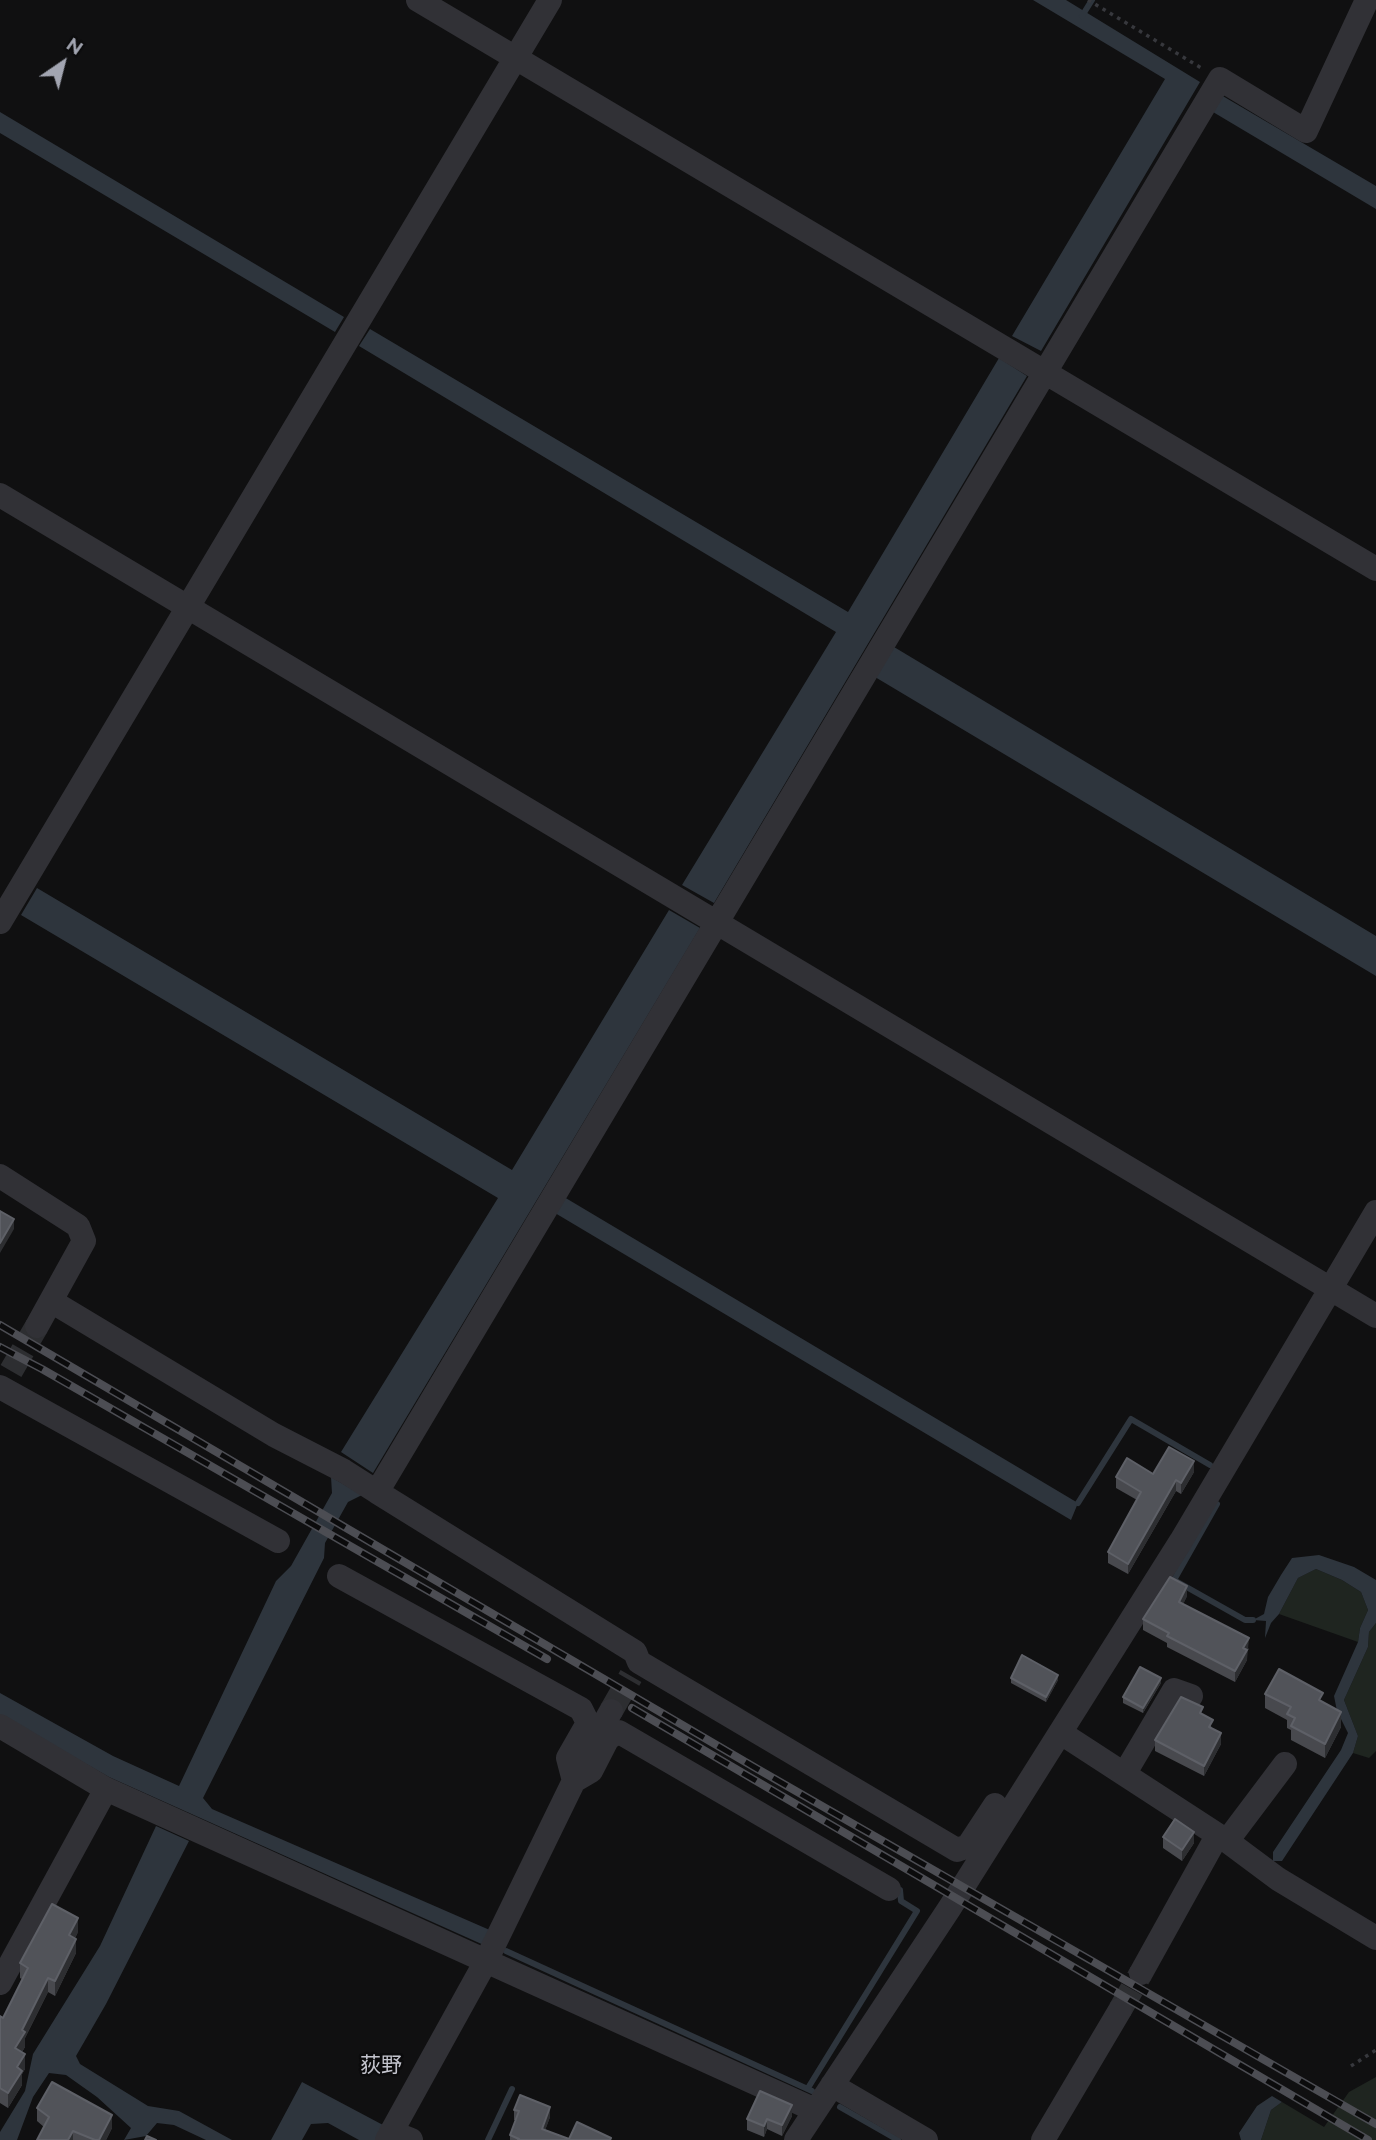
<!DOCTYPE html>
<html>
<head>
<meta charset="utf-8">
<style>
	body { margin:0 }
	#map { position:relative; width:1376px; height:2140px; overflow:hidden; background:#101011; font-family:Raleway,sans-serif }
	canvas { display:block }
	.north { position:absolute; left:28px; top:28px; width:70px; height:70px; -webkit-text-stroke:5px #0b0b0c; paint-order:stroke; rotate:35deg; font-size:19px; font-weight:700; line-height:28px; text-align:center; color:#a2a5b1 }
	.north::after { content:''; display:block; margin:auto; width:24px; height:32px; background:#a2a5b1; clip-path:polygon(50% 0,100% 100%,50% 72%,0 100%) }
</style>
</head>
<body>
<div id="map">
<canvas width="1376" height="2140"></canvas>
<div class="north">N</div>
</div>
<script>
const context = document.querySelector('canvas').getContext('2d');
context.lineJoin = 'round';
function paint(path, color) { context.fillStyle = color; context.fill(path, 'evenodd'); }
const poly = rows => new Path2D(rows.map(r => 'M' + r).join(''));
function trace(path, color, width, dash) { context.strokeStyle = color; context.lineWidth = width; context.lineCap = dash ? 'butt' : 'round'; context.setLineDash(dash || []); context.stroke(path); }
function label(font, color, halo, rows, align = 'center') {
  context.font = font + ' Raleway,"Noto Sans JP",sans-serif'; context.lineWidth = 5; context.setLineDash([]); context.textBaseline = 'middle'; context.strokeStyle = halo; context.fillStyle = color; for (const [text, x, y, turn = 0] of rows) {
    context.save(); context.translate(x, y); context.rotate((+turn || 0) * Math.PI / 180); context.textAlign = isNaN(turn) ? turn : align; if (halo) context.strokeText(text, 0, 0); context.fillText(text, 0, 0); context.restore();
  }
}
const green = poly([
	[1316,1569,1342,1580,1361,1592,1368,1610,1360,1628,1358,1642,1279,1614,1298,1578],
	[1376,1623,1376,1751,1369,1758,1353,1753,1358,1736,1344,1700,1368,1647,1369,1632],
	[1376,2077,1376,2140,1261,2140,1271,2110,1282,2102,1324,2127,1349,2092]
]);
const water = poly([
	[1033,0,1066,0,1200,82,1041,351,1012,336,1165,79],
	[1221,95,1376,186,1376,209,1213,112],
	[0,112,344,317,335,332,0,133],
	[370,329,848,612,999,358,1027,376,714,903,682,885,836,632,359,346],
	[894,647,1376,936,1376,976,875,677],
	[37,888,512,1170,669,910,700,928,373,1473,341,1452,498,1198,21,915],
	[564,1197,1078,1503,1071,1520,555,1213],
	[331,1477,362,1495,348,1502,325,1543,324,1558,203,1798,212,1809,492,1931,486,1946,109,1777,0,1715,0,1693,113,1756,179,1786,276,1581,291,1566,332,1493],
	[1319,1555,1354,1567,1376,1580,1376,1623,1369,1632,1368,1647,1344,1700,1358,1736,1353,1753,1282,1861,1273,1861,1273,1852,1341,1750,1348,1733,1337,1711,1334,1696,1358,1642,1360,1628,1368,1610,1361,1592,1342,1580,1316,1569,1298,1578,1279,1614,1271,1623,1265,1638,1266,1621,1253,1620,1264,1614,1268,1597,1281,1575,1292,1558],
	[156,1826,189,1841,106,2004,76,2056,80,2064,148,2106,179,2111,232,2140,206,2140,174,2125,157,2123,146,2136,124,2140,131,2128,97,2097,66,2075,49,2073,33,2097,17,2140,0,2140,0,2132,25,2091,33,2054,100,1946],
	[302,2082,383,2125,376,2140,359,2140,328,2123,311,2124,302,2140,271,2140],
	[1272,2096,1282,2102,1271,2110,1261,2140,1241,2140,1239,2133,1257,2106]
]);
const stream = poly([
	[1082,16,1092,0],
	[1078,1503,1131,1419,1210,1465],
	[1217,1504,1174,1580,1245,1620,1253,1620],
	[506,1951,812,2091],
	[808,2088,917,1911,901,1901,900,1890],
	[840,2107,898,2140],
	[488,2140,512,2089]
]);
const minorTunnel = poly([
	[11,1371,37,1326],
	[611,1711,631,1676],
	[1120,2010,1141,1973]
]);
const path = poly([
	[1088,0,1203,69],
	[1351,2066,1376,2050]
]);
const minor = poly([
	[418,0,1376,569],
	[0,495,1376,1316],
	[0,922,550,0],
	[0,1176,78,1226,84,1241,37,1326],
	[51,1301,274,1435,344,1471,377,1492,1220,79,1306,131,1367,0],
	[0,1387,278,1541],
	[377,1492,635,1652,639,1662,957,1850,968,1846,995,1805],
	[339,1576,581,1709,588,1723,568,1758,574,1781,591,1771,608,1738,619,1732,889,1889],
	[0,1726,106,1789,815,2110],
	[1061,1733,1227,1841,1278,1879,1376,1938],
	[1125,1773,1174,1690,1191,1696],
	[1227,1841,1285,1764],
	[1141,1973,1217,1836],
	[0,1983,106,1789],
	[832,2085,926,2140],
	[391,2132,411,2140],
	[387,2140,486,1961,588,1752,611,1711],
	[796,2140,949,1909,1181,1541,1376,1212],
	[1043,2140,1120,2010]
]);
const rail = poly([
	[0,1325,754,1767,1376,2124],
	[0,1347,42,1369,547,1659],
	[632,1708,1368,2140]
]);
const wall = poly([
	[1194,1472,1181,1494,1176,1491,1128,1574,1108,1563,1108,1552,1137,1500,1116,1488,1116,1477,1153,1474],
	[1187,1596,1183,1604,1249,1649,1247,1651,1247,1660,1235,1682,1167,1647,1167,1643,1143,1630,1143,1619],
	[1011,1678,1058,1680,1046,1702,1011,1683],
	[1161,1683,1143,1713,1123,1703,1123,1697],
	[1265,1694,1323,1703,1341,1727,1325,1758,1291,1740,1291,1730,1287,1728,1287,1720,1265,1708],
	[1203,1715,1213,1729,1221,1744,1204,1776,1155,1751,1155,1740],
	[1163,1837,1194,1843,1182,1861,1163,1848],
	[78,1932,75,1938,76,1953,55,1996,48,1992,25,2038,25,2047,22,2052,25,2069,22,2074,22,2085,8,2108,0,2103,0,2016,3,2018,22,1979,20,1978,20,1963],
	[37,2108,112,2128,106,2140,37,2140,44,2127,37,2121],
	[514,2110,550,2117,545,2130,569,2139,611,2140,510,2140,510,2135,516,2120,514,2120],
	[792,2116,782,2136,767,2129,764,2137,747,2130,747,2119]
]);
const shadedWall = poly([
	[14,1219,14,1229,0,1253,0,1243],
	[1194,1461,1194,1472,1181,1494,1181,1483],
	[1176,1480,1176,1491,1128,1574,1128,1564],
	[1187,1586,1187,1596,1179,1613,1179,1602],
	[1249,1638,1247,1660,1235,1682,1235,1671,1243,1648],
	[1058,1675,1058,1680,1046,1702,1046,1697],
	[1161,1678,1161,1683,1143,1713,1143,1708],
	[1341,1712,1341,1727,1325,1758,1325,1744],
	[1221,1733,1221,1744,1204,1776,1204,1766],
	[1194,1832,1194,1843,1182,1861,1182,1850],
	[78,1918,78,1932,69,1950,69,1935],
	[76,1939,76,1953,55,1996,55,1981],
	[48,1978,48,1992,25,2038,25,2047,15,2062,15,2048,22,2030],
	[25,2054,25,2069,22,2074,22,2085,8,2108,8,2093,17,2067],
	[792,2105,792,2116,782,2136,782,2125],
	[550,2107,550,2117,542,2139,542,2129],
	[112,2115,112,2128,106,2140,99,2140],
	[767,2119,767,2129,764,2137,764,2126],
	[73,2131,73,2140,68,2140]
]);
const building = poly([
	[0,1211,14,1219,0,1243,0,1211],
	[1169,1447,1194,1461,1181,1483,1176,1480,1128,1564,1108,1552,1141,1492,1116,1477,1127,1458,1153,1474,1169,1447],
	[1170,1577,1187,1586,1179,1602,1249,1638,1243,1648,1247,1650,1235,1671,1167,1636,1169,1633,1143,1619,1170,1577],
	[1022,1655,1058,1675,1046,1697,1011,1678,1022,1655],
	[1140,1667,1161,1678,1143,1708,1123,1697,1140,1667],
	[1279,1669,1323,1693,1319,1700,1341,1712,1325,1744,1291,1726,1295,1718,1287,1714,1291,1707,1265,1694,1279,1669],
	[1181,1697,1203,1707,1200,1713,1213,1720,1209,1727,1221,1733,1204,1766,1155,1740,1181,1697],
	[1175,1819,1194,1832,1182,1850,1163,1837,1175,1819],
	[52,1904,78,1918,69,1935,76,1939,55,1981,48,1978,22,2030,25,2032,15,2048,25,2054,17,2067,22,2071,8,2093,0,2088,0,2016,3,2018,28,1968,20,1963,52,1904],
	[52,2082,112,2115,99,2140,95,2140,73,2131,68,2140,37,2140,49,2117,37,2108,52,2082],
	[760,2091,792,2105,782,2125,767,2119,764,2126,747,2119,760,2091],
	[520,2095,550,2107,542,2129,569,2139,577,2122,611,2138,610,2140,518,2140,519,2139,510,2135,519,2111,514,2110,520,2095],
	[147,2136,156,2140,145,2140,147,2136]
]);
const neighbourhoodNames = [
	["荻野",381,2066]
];
paint(green, '#1f2520');
paint(water, '#2e353d');
trace(stream, '#2e353d', 6);
trace(minorTunnel, '#2d2e31', 24, [24, 12]);
trace(path, '#37383d', 3.5, [3.5, 5]);
trace(minor, '#313136', 24);
trace(rail, '#4c4d53', 8);
trace(rail, '#0b0b0c', 5, [16]);
paint(wall, '#48494e');
paint(shadedWall, '#2d2e31');
paint(building, '#515359');
trace(building, '#5e6067', 2);
label('21px', '#c3c4cd', '#0b0b0c', neighbourhoodNames);
</script>
</body>
</html>
